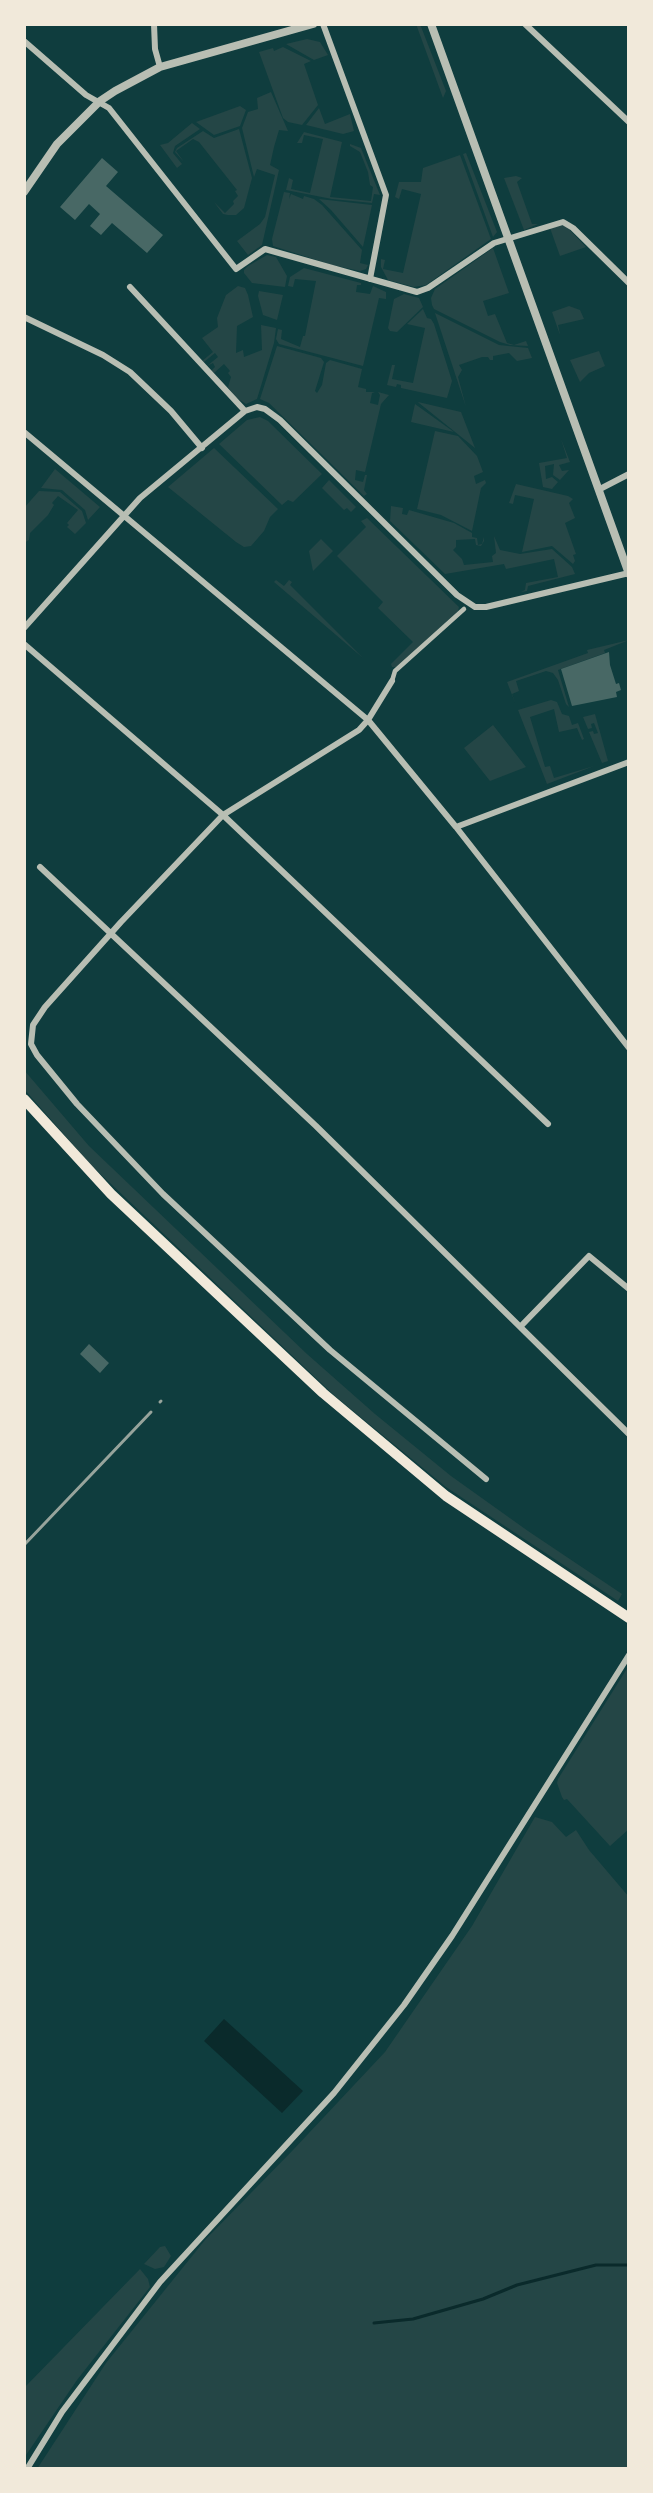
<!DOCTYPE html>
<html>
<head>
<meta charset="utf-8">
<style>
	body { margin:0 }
	#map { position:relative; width:653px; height:2493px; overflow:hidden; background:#0f3d3e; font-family:"IBM Plex Sans",sans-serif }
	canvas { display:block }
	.frame { position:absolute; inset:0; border:26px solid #f1e9da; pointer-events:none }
</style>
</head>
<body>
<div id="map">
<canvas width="653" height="2493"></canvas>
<div class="frame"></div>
</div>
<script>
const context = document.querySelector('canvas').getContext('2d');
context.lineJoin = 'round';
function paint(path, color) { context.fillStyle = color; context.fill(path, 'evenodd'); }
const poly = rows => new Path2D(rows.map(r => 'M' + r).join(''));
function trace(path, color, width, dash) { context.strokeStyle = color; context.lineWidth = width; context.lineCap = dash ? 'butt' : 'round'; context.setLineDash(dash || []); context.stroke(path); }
const green = poly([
	[416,24,420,24,446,91,443,98],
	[307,39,320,42,328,55,314,60,286,44],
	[283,47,311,61,304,64,318,105,302,125,288,122,283,118,259,52,273,48,274,51],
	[271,92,288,131,279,130,274,147,270,165,279,170,262,245,248,255,237,241,260,224,265,217,275,175,257,169,254,177,242,128,248,112,258,109,257,98],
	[240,106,246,110,240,126,214,135,196,122],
	[319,108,325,124,350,114,354,131,343,134,306,125],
	[192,123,200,129,175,146,173,153,182,164,177,168,160,145,168,143],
	[239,129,252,178,244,208,236,215,228,215,223,214,214,202,225,213,234,204,233,201,238,196,235,191,237,190,199,142,193,139,176,151,184,162,175,152,177,148,203,131,214,138],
	[304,132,342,142,330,197,371,201,373,187,370,185,368,172,360,152,350,146,350,144,361,148,380,195,374,194,372,203,332,199,286,190,289,178,293,180,291,189,310,193,323,139,304,135,302,143,297,143],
	[466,153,497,232,493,237,463,154],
	[460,155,491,239,426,285,414,287,388,280,381,267,381,259,385,260,383,269,403,273,421,194,402,189,399,199,395,197,399,182,421,182,423,168],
	[516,176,522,178,517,182,532,224,538,224,524,230,504,178],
	[284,192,290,193,289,199,291,194,303,199,304,196,314,199,322,205,362,250,360,263,368,265,366,269,360,271,332,265,273,246,272,239],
	[319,199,372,205,363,247,331,210],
	[565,225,586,247,560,256,550,228],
	[493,248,509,293,483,301,488,316,495,314,507,343,514,345,526,341,528,346,510,345,500,342,434,309,432,305,431,298,435,289],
	[267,255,276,257,287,276,285,287,252,283,244,273,244,270,248,266],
	[304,268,361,283,361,285,357,285,356,292,370,294,373,286,386,292,386,299,379,298,363,366,279,344,276,339,278,329,282,330,281,339,300,347,303,336,305,336,316,281,295,279,293,287,288,286,290,277],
	[238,286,245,288,248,295,253,317,237,326,236,353,243,350,244,357,262,350,261,325,276,328,274,343,257,399,246,404,235,397,228,387,231,377,228,373,230,371,224,364,214,373,211,371,215,367,213,363,207,366,218,357,215,353,204,362,202,361,213,352,202,338,218,327,217,318,226,295],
	[259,291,283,295,277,320,263,315,258,296],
	[404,294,419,298,423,307,397,332,390,331,388,328,394,299],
	[569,306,580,310,584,319,558,325,560,335,552,312],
	[423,309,427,318,431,319,434,324,452,381,447,398,401,388,401,385,397,384,396,387,387,385,392,365,395,365,392,379,413,383,425,328,407,324],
	[435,313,499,345,528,348,532,358,517,361,509,353,493,356,493,360,490,360,488,357,482,357,459,365,462,370,458,377,466,407],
	[277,346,321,358,324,362,315,391,317,393,322,385,326,363,330,360,362,369,358,387,366,389,366,392,375,392,372,393,370,403,378,405,380,395,378,392,389,395,381,404,365,472,356,470,355,480,363,482,365,475,367,475,364,490,367,494,364,496,269,403,260,399],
	[599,351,605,366,589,373,580,382,570,360],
	[418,402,461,412,475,448,419,403],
	[415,404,454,432,411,422],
	[260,417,268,421,322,474,293,502,288,500,282,505,219,444,247,420],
	[435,431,458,436,477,456,483,472,474,476,476,484,485,480,486,483,481,488,472,531,441,515,417,509],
	[561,439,570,462,559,465,562,471,569,470,560,480,553,475,554,464,545,466,546,479,552,477,558,482,552,489,543,487,539,463,567,458],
	[214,448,278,509,270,517,264,531,251,546,244,547,236,542,168,487],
	[55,469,100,507,88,520,85,510,62,490,41,488],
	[329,480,356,507,351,512,347,508,344,510,322,488],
	[516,484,568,496,573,499,569,503,575,518,565,523,576,554,573,555,575,561,573,564,552,546,522,552,534,499,515,495,513,504,509,503],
	[39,491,60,492,82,511,86,523,75,534,67,527,69,525,67,523,78,510,58,496,52,503,54,505,48,515,30,533,29,540,24,543,24,508],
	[391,506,403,508,402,514,407,515,409,510,454,523,472,533,472,537,477,538,478,545,482,544,484,537,484,541,481,546,476,545,475,539,456,540,456,547,453,550,462,559,464,565,493,562,492,556,496,553,494,536,500,550,520,554,552,549,572,567,575,574,528,586,527,591,521,592,525,590,526,583,558,577,554,559,506,569,504,564,445,574,390,521],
	[367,518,459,607,458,611,397,667,392,667,391,664,413,642,378,608,383,602,337,556,366,527,361,521],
	[321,539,333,551,313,571,309,551],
	[276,580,284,586,289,580,292,582,290,585,363,658,274,582],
	[629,640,604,650,605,653,558,670,569,707,566,704,558,680,553,673,546,671,516,681,519,691,512,694,516,705,507,682,588,653,587,650],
	[551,700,557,702,562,714,569,716,572,725,578,723,584,739,582,740,577,728,559,732,554,709,530,717,545,767,550,766,554,778,594,766,547,784,518,710],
	[595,714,608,761,602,763,589,732,593,731,594,734,598,733,594,723,591,724,592,728,588,729,583,717],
	[493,725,526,767,490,781,464,748],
	[24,1070,89,1146,307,1354,375,1414,451,1476,528,1531,622,1594,618,1601,446,1487,335,1396,91,1165,24,1089],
	[628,1667,629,1829,610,1846,567,1799,564,1800,562,1797,557,1783,558,1779],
	[535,1817,552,1822,566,1837,576,1830,589,1850,629,1897,629,2469,37,2469,106,2363,205,2240,293,2150,385,2052,472,1926],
	[165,2246,171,2256,164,2267,155,2269,144,2264,160,2247],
	[140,2269,148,2279,150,2287,77,2380,24,2458,24,2388]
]);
const water = poly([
	[224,2019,303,2091,282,2113,204,2041]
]);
const stream = poly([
	[374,2323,413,2319,483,2299,517,2285,596,2265,629,2265]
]);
const building = poly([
	[102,158,118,172,106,186,163,235,147,253,112,223,101,235,90,226,100,214,89,204,75,220,60,207],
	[609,652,610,665,616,684,619,683,621,690,616,692,617,697,572,706,561,669],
	[89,1344,109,1363,100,1373,80,1354]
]);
const pedestrian = poly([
	[392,681,395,671,464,609]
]);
const minor = poly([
	[154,24,155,49,160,67],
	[323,24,386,195,370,279],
	[525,24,629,122],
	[24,41,86,95,109,108,236,269,265,249,417,292,428,288,494,243,563,222,573,228,629,283],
	[130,287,245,411],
	[24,317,103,355,130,372,171,411,202,448],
	[24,432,368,720,456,827,629,1048],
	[600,489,629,474],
	[24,628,140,498,245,411,257,407,265,409,280,420,457,595,475,607,486,607,629,573],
	[24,644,223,815,548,1124],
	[392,681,368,720,359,730,223,815,121,922,45,1007,33,1025,31,1044,37,1055,77,1104,163,1194,330,1350,486,1479],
	[456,827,629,762],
	[40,867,316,1126,629,1434],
	[521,1326,589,1256,629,1289],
	[27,2469,62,2412,160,2282,334,2093,404,2005,452,1936,629,1655]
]);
const tertiary = poly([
	[431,24,629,574],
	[24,192,57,144,100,101,115,91,160,67,313,24]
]);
const primary = poly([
	[24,1099,111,1194,323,1393,446,1496,629,1618]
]);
const rail = poly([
	[160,1402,161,1401],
	[24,1545,151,1412]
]);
paint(green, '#244646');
paint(water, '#0a2a2b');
trace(stream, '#0a2a2b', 3);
paint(building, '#486865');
trace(pedestrian, '#b8beb3', 4.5);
trace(minor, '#b8beb3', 6);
trace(tertiary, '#b8beb3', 8);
trace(primary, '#f1e9da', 10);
trace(rail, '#97a49c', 3);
</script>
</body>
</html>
